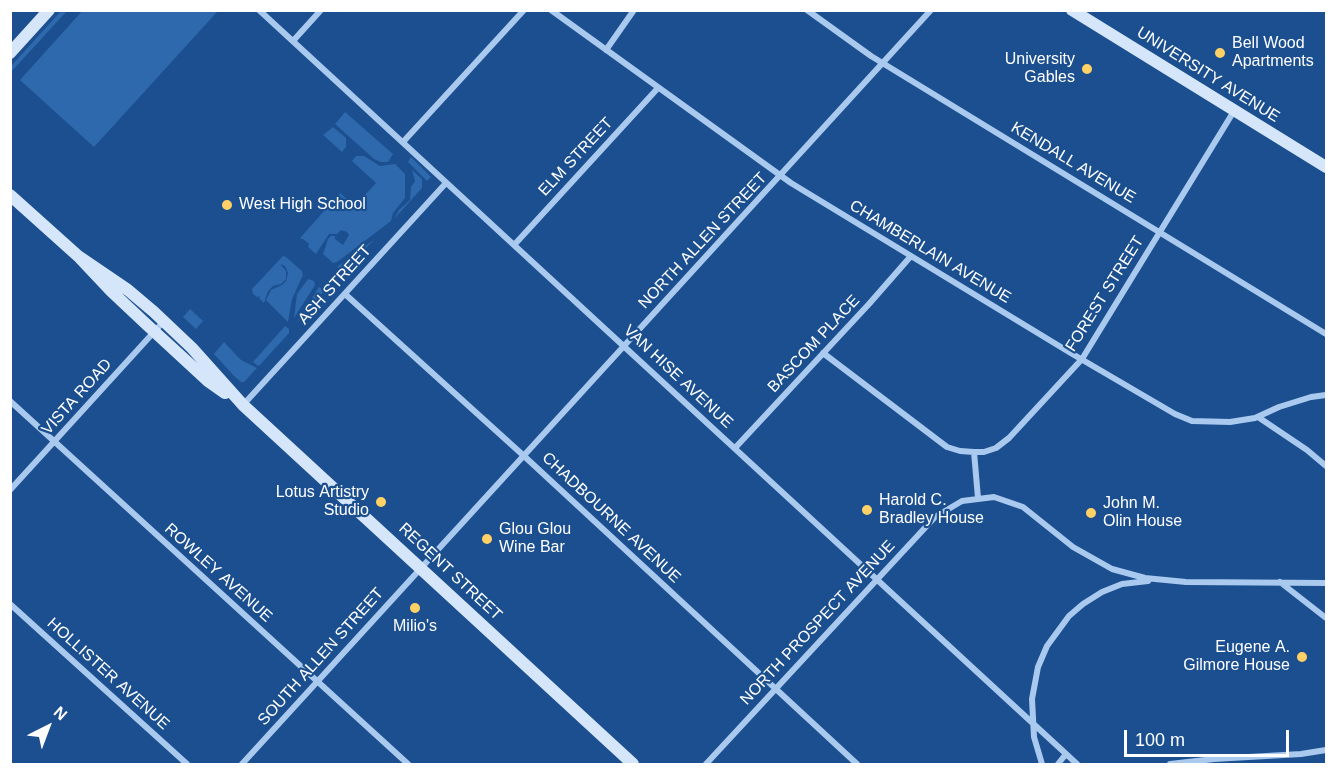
<!DOCTYPE html>
<html>
<head>
<meta charset="utf-8">
<style>
	body { margin:0 }
	#map { position:relative; width:1337px; height:775px; overflow:hidden; background:#1b4f8f; font-family:Arial,sans-serif }
	canvas { display:block }
	.frame { position:absolute; inset:0; border:12px solid #fff; pointer-events:none }
	.north { position:absolute; left:18px; top:697px; width:60px; height:60px; -webkit-text-stroke:4px #1b4f8f; paint-order:stroke; rotate:42deg; font-size:16px; font-weight:700; line-height:24px; text-align:center; color:#fff }
	.north::after { content:''; display:block; margin:auto; width:21px; height:27px; background:#fff; clip-path:polygon(50% 0,100% 100%,50% 72%,0 100%) }
	.scale { position:absolute; left:1124px; top:730px; width:165px; height:27px; box-sizing:border-box; border:3px solid #fff; border-top:0; padding-left:8px; font-size:18px; line-height:21px; white-space:nowrap; color:#fff; -webkit-text-stroke:4px #1b4f8f; paint-order:stroke }
</style>
</head>
<body>
<div id="map">
<canvas width="1337" height="775"></canvas>
<div class="frame"></div>
<div class="north">N</div>
<div class="scale">100 m</div>
</div>
<script>
const context = document.querySelector('canvas').getContext('2d');
context.lineJoin = 'round';
function paint(path, color) { context.fillStyle = color; context.fill(path, 'evenodd'); }
const poly = rows => new Path2D(rows.map(r => 'M' + r).join(''));
function trace(path, color, width, dash) { context.strokeStyle = color; context.lineWidth = width; context.lineCap = dash ? 'butt' : 'round'; context.setLineDash(dash || []); context.stroke(path); }
function label(font, color, halo, rows, align = 'center') {
  context.font = font + ' Arial,sans-serif'; context.lineWidth = 4.5; context.setLineDash([]); context.textBaseline = 'middle'; context.strokeStyle = halo; context.fillStyle = color; for (const [text, x, y, turn = 0] of rows) {
    context.save(); context.translate(x, y); context.rotate((+turn || 0) * Math.PI / 180); context.textAlign = isNaN(turn) ? turn : align; if (halo) context.strokeText(text, 0, 0); context.fillText(text, 0, 0); context.restore();
  }
}
const green = poly([
	[83,10,218,11,94,147,20,80],
	[61,11,67,11,11,72,11,66],
	[345,112,393,154,388,162,381,162,374,159,335,124],
	[333,127,346,138,346,147,342,152,323,135],
	[356,156,364,156,380,166,395,164,405,174,405,198,393,213,391,221,337,262,333,263,323,254,328,239,331,236,335,236,335,239,343,245,349,235,347,232,341,230,337,234,329,234,316,254,308,247,309,244,303,239,300,239,301,237,340,193,355,206,376,183,352,161],
	[411,157,431,177,427,181,408,162],
	[412,170,422,179,422,188,394,219,399,210,410,200,411,187,415,181],
	[375,239,342,271,337,267],
	[283,256,286,257,302,271,303,275,292,299,288,322,266,300,271,290,282,285,286,281,288,273,285,266,280,264,286,271,286,279,281,284,273,286,268,291,264,303,259,298,260,296,257,297,253,294,252,289],
	[308,279,314,281,315,285,294,318,297,294],
	[319,287,324,291,296,323],
	[190,309,203,321,196,329,183,317],
	[285,326,289,329,289,333,259,366,257,365,253,362],
	[224,342,241,360,257,368,244,382,241,382,234,376,214,354]
]);
const street = poly([
	[259,10,1077,764],
	[551,10,791,183,1069,352,1175,414,1192,421,1230,422,1255,418,1279,407,1311,397,1326,395],
	[807,10,871,56,1326,334],
	[293,41,321,10],
	[606,50,634,10],
	[403,142,524,10],
	[515,244,658,88],
	[345,294,524,456,857,764],
	[823,353,947,447,960,451,974,452,984,452,996,448,1009,438,1082,359,1234,111],
	[10,401,408,764],
	[243,405,446,183],
	[1258,417,1307,450,1326,466],
	[735,448,869,304,911,256],
	[974,452,978,498],
	[10,490,164,321],
	[1280,582,1326,618],
	[10,604,187,764],
	[242,764,931,10],
	[706,764,935,517,962,501,994,497,1023,507,1073,547,1112,569,1145,578,1186,582,1326,583],
	[1042,764,1034,737,1032,699,1038,667,1047,646,1069,616,1083,604,1102,592,1122,584,1148,581],
	[1058,764,1066,754],
	[1170,764,1214,759,1301,754,1326,750]
]);
const secondary = poly([
	[1072,10,1326,167],
	[10,53,49,10],
	[10,195,78,256,111,291,145,323,208,381,225,393],
	[78,256,128,290,154,312,192,348,243,405,633,764]
]);
const markers = [
	[1220,53,6,"#ffd166"],
	[1087,69,6,"#ffd166"],
	[227,205,6,"#ffd166"],
	[381,502,6,"#ffd166"],
	[867,510,6,"#ffd166"],
	[1091,513,6,"#ffd166"],
	[487,539,6,"#ffd166"],
	[415,608,6,"#ffd166"],
	[1302,657,6,"#ffd166"]
];
const poiNames = [
	["Bell Wood",1232,44],
	["Apartments",1232,62],
	["University",1075,60,"right"],
	["Gables",1075,78,"right"],
	["West High School",239,205],
	["Lotus Artistry",369,493,"right"],
	["Studio",369,511,"right"],
	["Harold C.",879,501],
	["Bradley House",879,519],
	["John M.",1103,504],
	["Olin House",1103,522],
	["Glou Glou",499,530],
	["Wine Bar",499,548],
	["Milio's",415,627,"center"],
	["Eugene A.",1290,648,"right"],
	["Gilmore House",1290,666,"right"]
];
const streetNames = [
	["UNIVERSITY AVENUE",1208,75,32],
	["ELM STREET",576,157,-47],
	["KENDALL AVENUE",1073,163,31],
	["NORTH ALLEN STREET",703,241,-47],
	["CHAMBERLAIN AVENUE",930,252,31],
	["ASH STREET",335,285,-48],
	["FOREST STREET",1105,294,-58],
	["BASCOM PLACE",814,344,-47],
	["VAN HISE AVENUE",678,377,43],
	["VISTA ROAD",77,397,-48],
	["CHADBOURNE AVENUE",611,518,43],
	["REGENT STREET",450,572,43],
	["ROWLEY AVENUE",218,573,42],
	["NORTH PROSPECT AVENUE",818,623,-47],
	["SOUTH ALLEN STREET",321,657,-48],
	["HOLLISTER AVENUE",108,674,42]
];
paint(green, '#2e69ad');
trace(street, '#a9c9ee', 6);
trace(secondary, '#d6e6fa', 12);
for (const [x, y, r, color] of markers) { const dot = new Path2D(); dot.arc(x, y, r, 0, 2 * Math.PI); context.fillStyle = color; context.fill(dot); trace(dot, '#1b4f8f', 2); }
label('16px', '#fff', '#1b4f8f', poiNames, 'left');
label('16px', '#fff', '#1b4f8f', streetNames);
</script>
</body>
</html>
